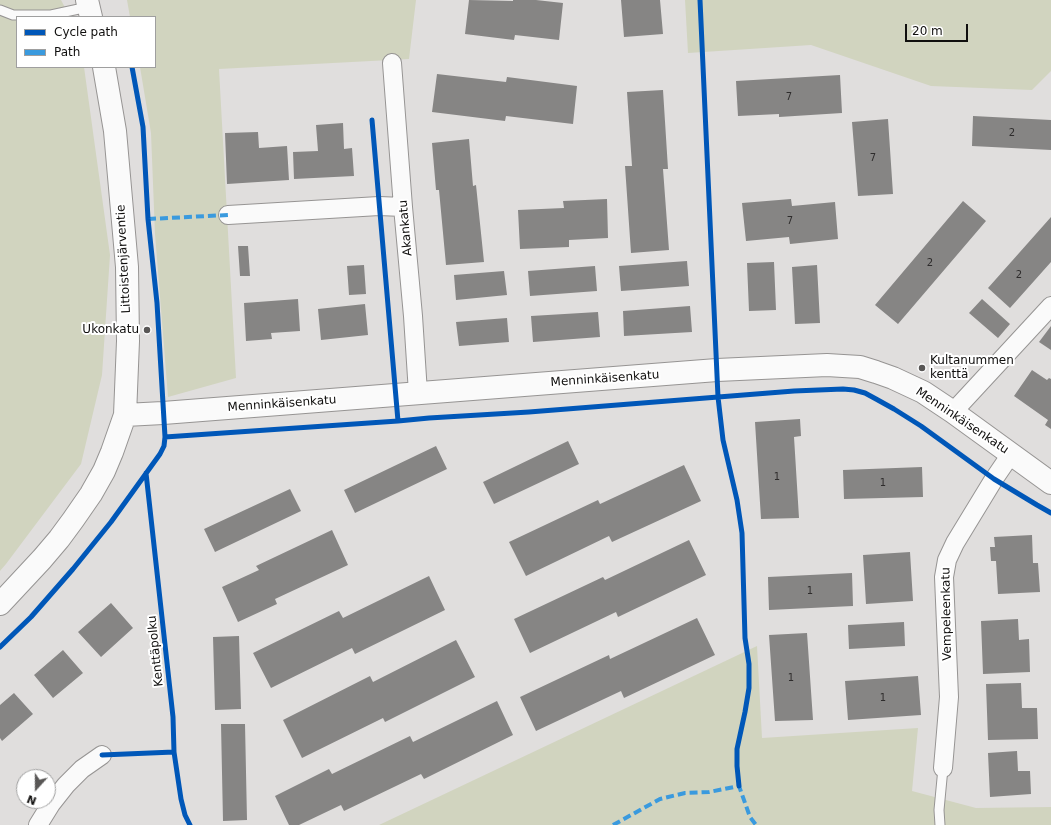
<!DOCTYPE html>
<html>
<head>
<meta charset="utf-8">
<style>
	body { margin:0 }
	#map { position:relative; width:1051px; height:825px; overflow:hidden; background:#e0dedd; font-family:"DejaVu Sans",sans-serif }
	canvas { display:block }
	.legend { position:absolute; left:16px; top:16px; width:140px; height:52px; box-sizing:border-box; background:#fff; border:1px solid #9f9f9f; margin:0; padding:5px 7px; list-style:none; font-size:12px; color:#100f0e }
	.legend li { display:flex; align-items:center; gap:8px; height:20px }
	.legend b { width:20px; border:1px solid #9f9f9f }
	.north { position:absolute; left:16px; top:769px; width:40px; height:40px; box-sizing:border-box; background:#fff; border:1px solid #9f9f9f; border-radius:50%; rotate:201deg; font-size:11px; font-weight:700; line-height:16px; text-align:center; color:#100f0e }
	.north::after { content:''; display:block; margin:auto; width:14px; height:18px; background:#595756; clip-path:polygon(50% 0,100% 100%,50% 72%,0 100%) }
	.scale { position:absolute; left:905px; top:24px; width:63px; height:18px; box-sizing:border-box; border:2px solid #100f0e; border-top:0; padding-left:5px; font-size:12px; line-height:14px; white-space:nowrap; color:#100f0e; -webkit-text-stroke:3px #fff; paint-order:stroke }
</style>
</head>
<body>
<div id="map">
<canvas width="1051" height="825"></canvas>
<ul class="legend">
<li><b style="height:5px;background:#0057b8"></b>Cycle path</li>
<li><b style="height:5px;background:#3a9ade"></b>Path</li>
</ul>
<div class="north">N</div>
<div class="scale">20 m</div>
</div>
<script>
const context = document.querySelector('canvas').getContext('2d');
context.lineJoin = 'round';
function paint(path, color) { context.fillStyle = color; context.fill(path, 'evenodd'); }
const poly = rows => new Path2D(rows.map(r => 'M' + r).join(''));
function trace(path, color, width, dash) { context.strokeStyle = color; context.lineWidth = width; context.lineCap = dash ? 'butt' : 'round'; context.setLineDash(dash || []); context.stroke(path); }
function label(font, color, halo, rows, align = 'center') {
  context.font = font + ' "DejaVu Sans",sans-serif'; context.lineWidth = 4; context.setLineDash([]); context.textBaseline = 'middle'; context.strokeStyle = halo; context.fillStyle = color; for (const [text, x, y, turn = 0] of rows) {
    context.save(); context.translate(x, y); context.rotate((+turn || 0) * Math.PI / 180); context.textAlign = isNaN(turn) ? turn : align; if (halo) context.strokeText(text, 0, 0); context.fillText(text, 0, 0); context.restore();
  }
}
const green = poly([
	[0,0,61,0,70,17,17,17,17,67,84,67,110,255,102,375,81,464,6,564,0,571],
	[127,0,416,0,409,59,219,69,236,378,168,397,155,234,151,133,140,67,155,67,155,17,130,17],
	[685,0,1051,0,1051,71,1032,90,931,86,811,45,688,53],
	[757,646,762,738,918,728,912,791,976,808,1051,807,1051,825,379,825]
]);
const building = poly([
	[469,0,513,1,513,0,536,0,563,3,559,40,515,35,514,40,465,34],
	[621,0,660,0,663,34,624,37],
	[437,74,506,82,507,77,577,86,573,124,506,116,505,121,432,112],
	[840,75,842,113,779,117,779,114,738,116,736,81],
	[663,90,668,169,663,169,669,250,631,253,625,166,632,166,627,92],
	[973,116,1051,120,1051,150,972,146],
	[888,119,893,194,858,196,852,122],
	[343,123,344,149,352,148,354,176,294,179,293,152,318,151,316,125],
	[258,132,259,148,287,146,289,180,227,184,225,133],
	[469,139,473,186,476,185,484,262,446,265,439,190,436,190,432,143],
	[607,199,608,238,569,240,569,247,520,249,518,210,564,208,563,201],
	[791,199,792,206,835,202,838,239,790,244,789,237,746,241,742,203],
	[963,201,986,221,898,324,875,305],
	[1051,217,1051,262,1010,308,988,288],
	[238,246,248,246,250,276,240,276],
	[687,261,689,286,621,291,619,266],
	[774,262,776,310,749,311,747,263],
	[364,265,366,294,349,295,347,266],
	[817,265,820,323,795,324,792,267],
	[595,266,597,291,530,296,528,271],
	[504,271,507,295,456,300,454,275],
	[298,299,300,331,271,333,272,339,246,341,244,303],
	[982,299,1010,324,998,338,969,313],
	[365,304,368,335,321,340,318,309],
	[690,306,692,332,624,336,623,311],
	[598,312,600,337,533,342,531,316],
	[507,318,509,342,459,346,456,322],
	[1051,326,1051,350,1039,342],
	[1032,370,1047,380,1049,378,1051,379,1051,429,1045,425,1048,420,1014,396],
	[800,419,801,436,794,437,799,518,761,519,755,422],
	[568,441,579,464,494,504,483,482],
	[436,446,447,469,355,513,344,490],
	[684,465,701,501,612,542,609,536,526,576,509,542,598,500,600,504],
	[922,467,923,497,844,499,843,470],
	[290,489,301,511,215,552,204,529],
	[332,530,348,565,275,599,277,604,238,622,222,587,259,570,256,566],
	[1032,535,1033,563,1038,563,1040,592,998,594,996,561,991,561,990,547,995,547,994,537],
	[689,540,706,575,618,617,616,612,530,653,514,619,603,577,605,580],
	[910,552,913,601,866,604,863,555],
	[852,573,853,606,769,610,768,577],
	[429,576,445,610,355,654,352,648,271,688,253,653,339,611,343,618],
	[111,603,133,628,101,657,78,632],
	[697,618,715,655,624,698,621,691,536,731,520,697,609,655,610,659],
	[1018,619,1019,640,1029,639,1030,672,983,674,981,621],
	[904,622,905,646,849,649,848,625],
	[807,633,813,720,775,721,769,635],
	[239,636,241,709,215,710,213,637],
	[456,640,475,677,385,722,383,718,302,758,283,720,370,676,373,682],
	[63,650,83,673,53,698,34,675],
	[918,676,921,715,848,720,845,681],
	[1021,683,1022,708,1037,708,1038,739,988,740,986,684],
	[14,693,33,714,2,741,0,738,0,705],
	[497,701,513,735,424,779,421,774,344,811,341,805,299,825,289,825,275,796,329,769,332,774,410,736,413,742],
	[221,724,245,724,247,820,223,821],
	[1017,751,1018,771,1030,771,1031,794,990,797,988,753]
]);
const lane = poly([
	[0,10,13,15,51,15,88,7],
	[940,825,939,810,943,768]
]);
const street = poly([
	[392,63,403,207,413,316,418,393],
	[228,215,379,206,403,207],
	[953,412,1051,306],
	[943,768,949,697,944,577,947,560,955,543,994,479,1011,454],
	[38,825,51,804,66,785,82,769,102,755]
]);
const secondary = poly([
	[87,0,91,17],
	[125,415,163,413,717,370,827,365,843,366,860,367,876,372,893,378,923,392,953,412,1051,483],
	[0,604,42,559,59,539,73,520,91,494,104,471,112,452,125,415,128,341,127,267,115,131,104,67]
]);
const quiet = poly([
	[148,219,228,215],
	[613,825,660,799,685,793,709,792,739,786,750,817,756,825]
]);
const cycleway = poly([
	[700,0,718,397,723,440,737,500,742,533,745,638,749,664,749,688,745,712,737,749,737,766,739,786],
	[372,120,398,421],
	[165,437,398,421,429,418,529,412,794,391,843,389,854,390,865,393,876,399,894,409,921,426,994,479,1037,505,1051,513],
	[146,473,173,717,174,752,181,799,185,815,190,825],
	[0,647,31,617,73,569,111,522,160,454,164,446,165,437,157,303,148,219,143,127,132,67],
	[102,755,174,752]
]);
const markers = [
	[147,330,4,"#595756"],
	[922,368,4,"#595756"]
];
const numberNames = [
	["7",789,97],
	["2",1012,133],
	["7",873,158],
	["7",790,221],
	["2",930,263],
	["2",1019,275],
	["1",777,477],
	["1",883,483],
	["1",810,591],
	["1",791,678],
	["1",883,698]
];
const streetNames = [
	["Akankatu",406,228,-95],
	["Littoistenjärventie",124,259,-93],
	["Menninkäisenkatu",605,379,-4],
	["Menninkäisenkatu",282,404,-4],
	["Menninkäisenkatu",962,421,34],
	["Vempeleenkatu",947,614,-91],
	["Kenttäpolku",156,651,-96]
];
const poiNames = [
	["Ukonkatu",139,330],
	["Kultanummen",930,361,"left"],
	["kenttä",930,375,"left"]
];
paint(green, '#d1d4bf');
paint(building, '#868584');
trace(lane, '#969493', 11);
trace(street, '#969493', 20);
trace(secondary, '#969493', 24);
trace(lane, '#fafafa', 9);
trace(street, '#fafafa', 18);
trace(secondary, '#fafafa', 22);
trace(quiet, '#3a9ade', 4, [8, 4]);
trace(cycleway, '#0057b8', 5);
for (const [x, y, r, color] of markers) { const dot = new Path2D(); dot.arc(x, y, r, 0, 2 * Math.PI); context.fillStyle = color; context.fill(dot); trace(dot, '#fff', 1.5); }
label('10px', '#2e2c2c', null, numberNames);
label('12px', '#100f0e', '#fff', streetNames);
label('12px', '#100f0e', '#fff', poiNames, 'right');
</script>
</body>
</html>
